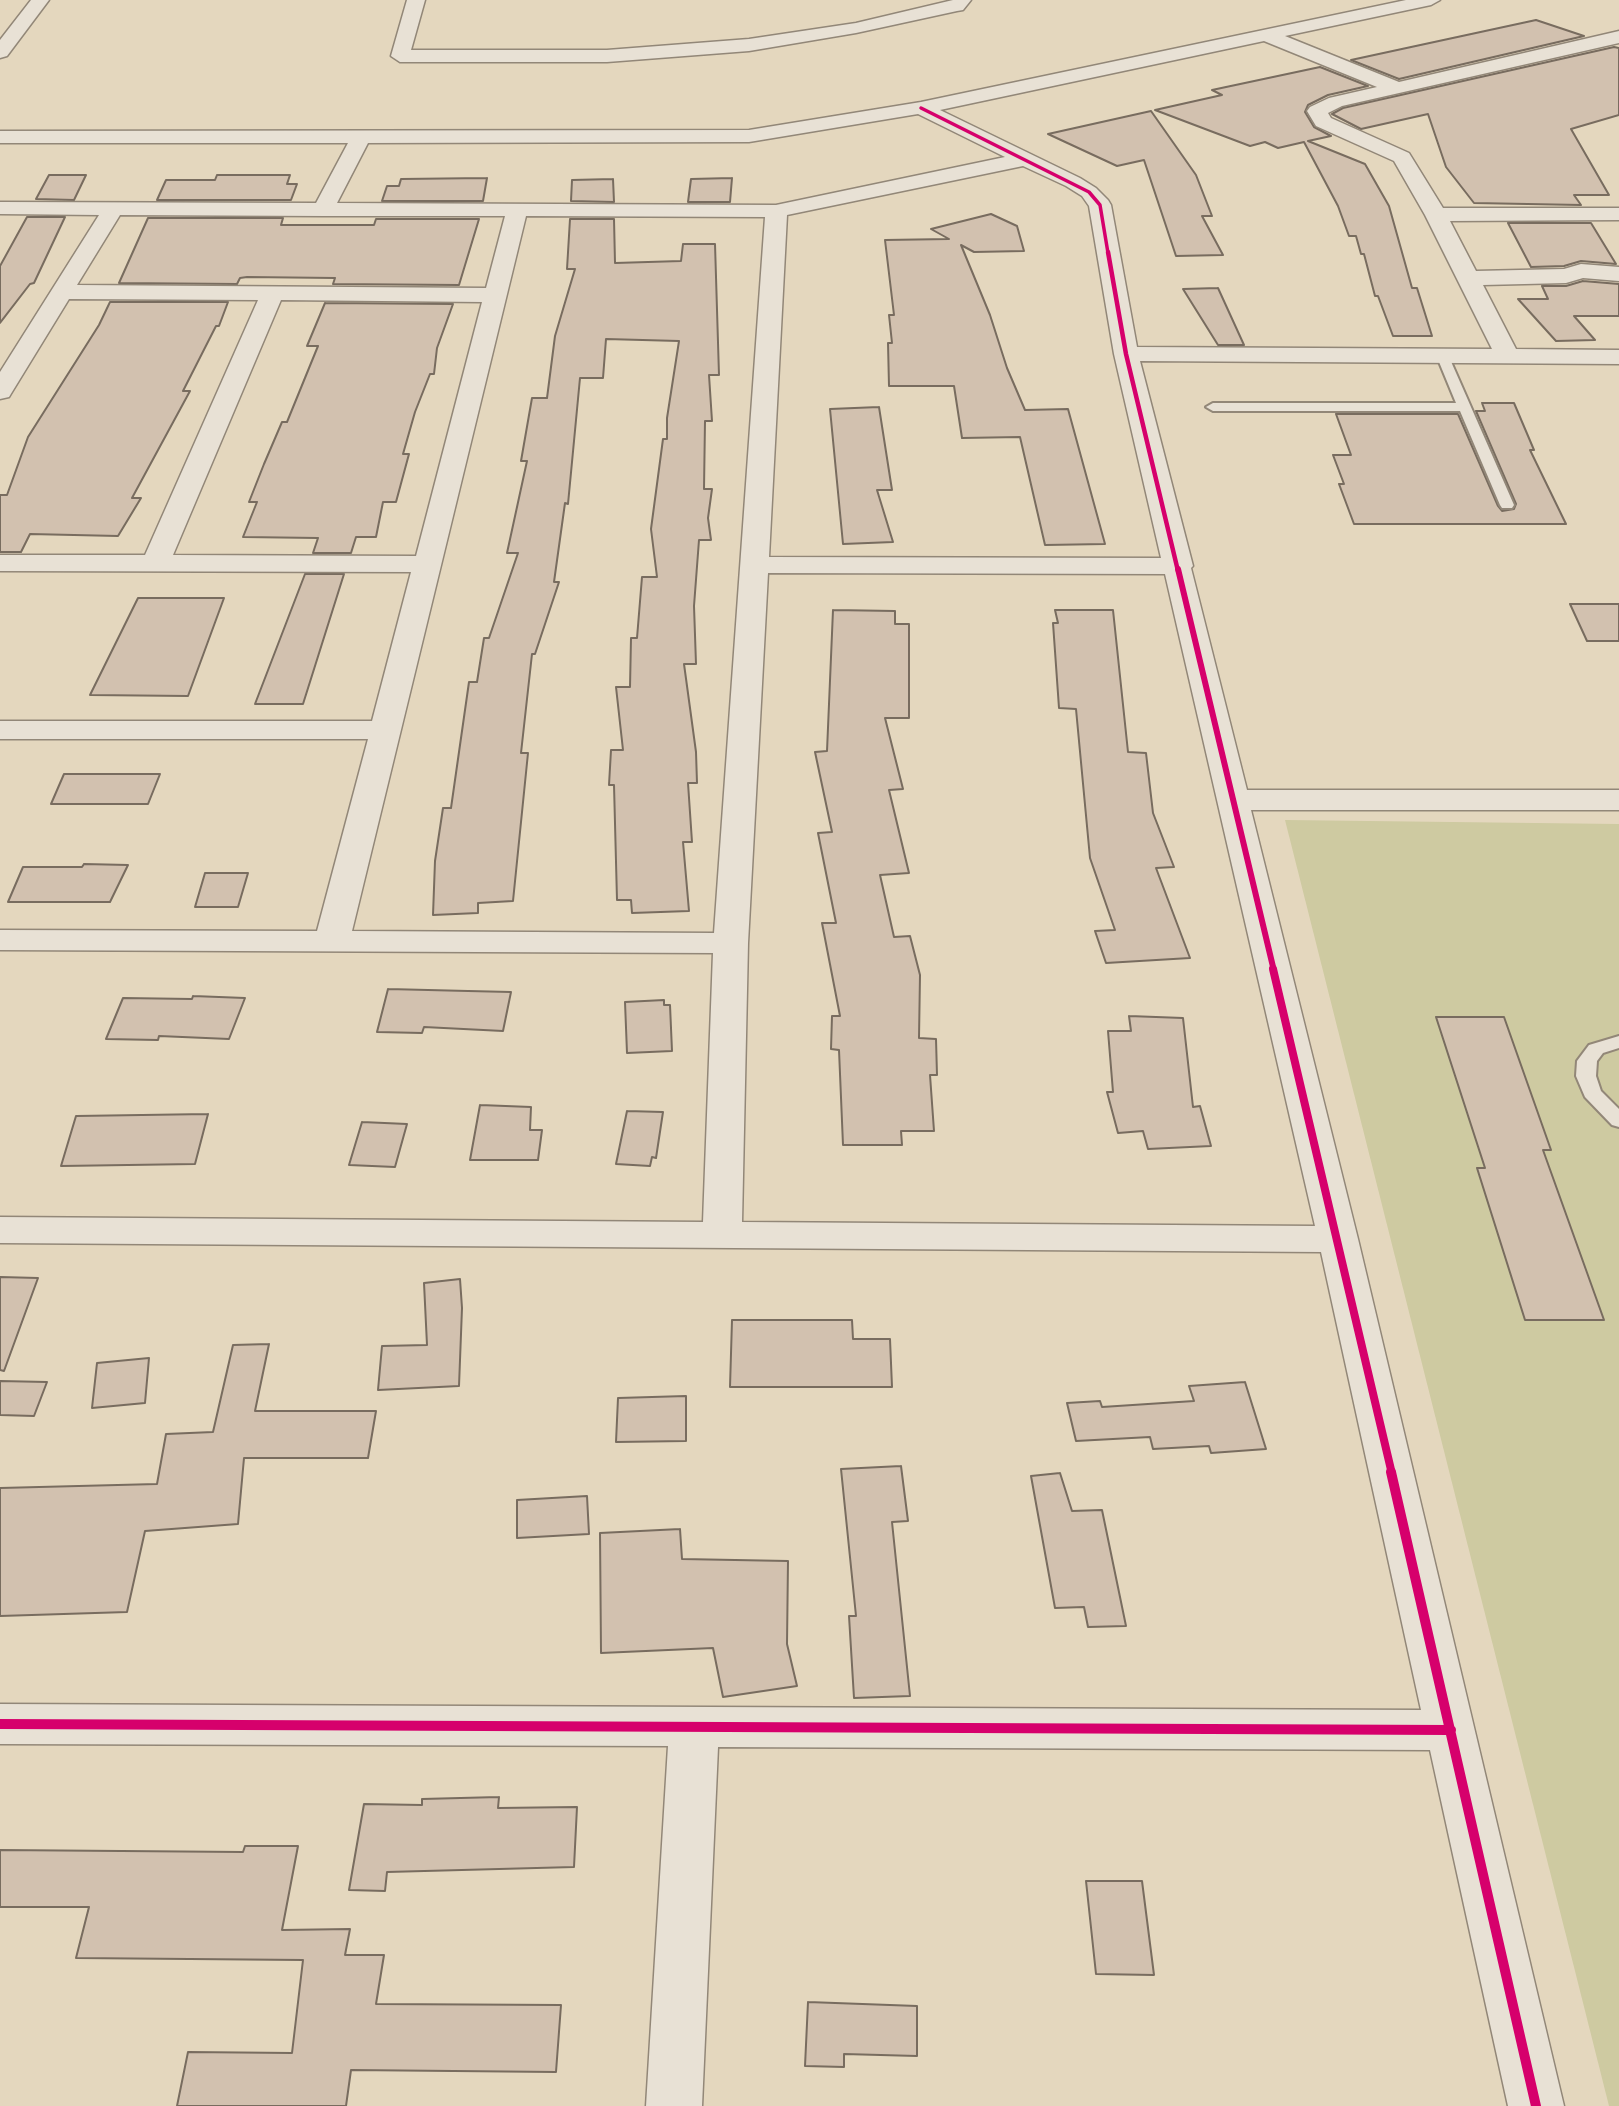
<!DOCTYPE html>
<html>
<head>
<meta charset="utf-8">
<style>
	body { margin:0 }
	canvas { display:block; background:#e4d7be }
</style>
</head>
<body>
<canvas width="1619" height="2106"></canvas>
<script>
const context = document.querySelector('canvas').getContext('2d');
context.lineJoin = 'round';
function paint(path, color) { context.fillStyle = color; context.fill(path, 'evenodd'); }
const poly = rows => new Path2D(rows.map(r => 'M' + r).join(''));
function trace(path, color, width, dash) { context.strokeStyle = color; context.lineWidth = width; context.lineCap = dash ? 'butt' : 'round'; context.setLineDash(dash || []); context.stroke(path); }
const green = poly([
	[1285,820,1619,824,1619,2106,1609,2106]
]);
const building = poly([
	[1536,20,1584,36,1399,79,1351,60,1536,20],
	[1614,47,1619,48,1619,115,1571,129,1609,195,1574,195,1581,205,1474,203,1446,167,1428,114,1361,129,1332,114,1343,108,1614,47],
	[1320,67,1368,86,1328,95,1308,105,1305,112,1314,127,1331,136,1308,141,1365,164,1389,206,1412,288,1417,288,1432,336,1393,336,1378,296,1375,296,1364,254,1361,254,1356,236,1349,236,1338,206,1304,142,1278,148,1265,142,1250,146,1155,110,1222,95,1212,90,1320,67],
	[1151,111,1196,175,1212,216,1202,216,1223,255,1176,256,1144,160,1117,166,1048,134,1151,111],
	[49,175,86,175,74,200,36,199,49,175],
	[217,175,290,175,287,184,297,184,291,200,157,200,166,180,215,180,217,175],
	[487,178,483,201,382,201,387,186,399,186,401,179,487,178],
	[732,178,730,202,688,202,691,179,732,178],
	[613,179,614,202,571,201,572,180,613,179],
	[991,214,1017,226,1024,251,974,252,961,245,990,315,1007,368,1025,410,1068,409,1105,544,1045,545,1020,437,962,438,954,386,889,386,888,343,892,343,889,315,894,315,885,240,949,239,931,229,991,214],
	[27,217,65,217,34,283,30,284,0,323,0,266,27,217],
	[148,218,283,218,281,225,374,225,376,219,479,219,459,285,333,284,335,278,247,277,240,278,237,284,119,283,148,218],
	[570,219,614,219,615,263,681,261,683,244,715,244,719,375,709,375,712,421,705,421,704,489,712,489,708,518,711,540,699,540,694,606,696,664,684,664,696,752,697,783,688,783,692,842,683,842,689,911,632,913,631,900,617,900,614,785,609,785,611,750,623,750,616,687,630,687,631,638,637,638,642,577,657,577,651,529,663,439,667,439,667,418,679,341,606,339,603,378,580,378,568,504,565,503,554,582,559,582,535,654,532,654,521,753,528,753,513,901,478,903,478,913,433,915,435,861,443,808,451,808,469,682,477,682,484,638,489,638,518,553,507,553,527,461,521,461,532,398,547,398,555,336,575,269,567,269,570,219],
	[1508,223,1591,223,1616,264,1581,261,1564,266,1531,267,1508,223],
	[1583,281,1619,284,1619,316,1574,316,1595,340,1556,341,1518,299,1548,299,1542,286,1566,286,1583,281],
	[1218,288,1244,345,1218,345,1183,289,1218,288],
	[110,302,228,302,219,326,216,326,183,391,190,391,132,498,141,498,118,536,30,534,21,552,0,552,0,495,7,495,28,437,99,325,110,302],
	[325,303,453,304,437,348,434,374,430,374,415,412,403,454,409,454,396,502,383,502,376,537,356,537,351,553,313,553,318,538,243,537,257,502,249,502,264,464,282,422,287,422,318,346,307,346,325,303],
	[1482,403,1514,403,1534,450,1530,450,1566,524,1354,524,1339,484,1344,484,1333,455,1351,455,1336,414,1458,414,1498,506,1502,511,1514,509,1516,504,1476,411,1485,411,1482,403],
	[879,407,892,490,877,490,893,542,843,544,830,409,879,407],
	[305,574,344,574,303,704,255,704,305,574],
	[138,598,224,598,188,696,90,695,138,598],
	[1570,604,1619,604,1619,641,1587,641,1570,604],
	[833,610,895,611,895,624,909,624,909,718,885,718,903,789,889,790,909,873,880,875,894,937,910,936,920,975,919,1038,936,1039,937,1075,930,1075,934,1131,901,1131,902,1145,843,1145,839,1050,831,1049,832,1016,840,1016,822,923,836,923,818,833,832,832,815,752,827,751,833,610],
	[1055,610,1113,610,1128,752,1146,753,1153,813,1174,867,1156,868,1190,958,1106,963,1095,931,1115,930,1090,858,1076,709,1059,708,1053,623,1058,623,1055,610],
	[64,774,160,774,148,804,51,804,64,774],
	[84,864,128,865,110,902,8,902,23,867,82,867,84,864],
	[205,873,248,873,238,907,195,907,205,873],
	[388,989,468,991,511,992,503,1031,424,1027,422,1033,377,1032,388,989],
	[193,996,245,998,229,1039,159,1036,158,1040,106,1039,123,998,192,999,193,996],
	[664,1000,664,1005,670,1005,672,1051,627,1053,625,1002,664,1000],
	[1129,1016,1183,1018,1193,1107,1200,1106,1211,1146,1148,1149,1143,1131,1118,1133,1107,1092,1113,1092,1108,1031,1131,1031,1129,1016],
	[1436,1017,1504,1017,1551,1150,1543,1150,1604,1320,1525,1320,1477,1168,1485,1168,1436,1017],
	[480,1105,531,1107,530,1130,542,1130,538,1160,470,1160,480,1105],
	[627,1111,663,1112,656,1158,652,1157,650,1166,616,1164,627,1111],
	[208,1114,195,1164,61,1166,76,1116,208,1114],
	[362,1122,407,1124,395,1167,349,1165,362,1122],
	[0,1277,38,1278,4,1371,0,1370,0,1277],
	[460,1279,462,1308,459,1386,378,1390,382,1346,427,1345,424,1283,460,1279],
	[732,1320,852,1320,853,1339,890,1339,892,1387,730,1387,732,1320],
	[269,1344,255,1411,376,1411,368,1458,244,1458,238,1524,145,1531,127,1612,0,1616,0,1488,157,1484,166,1434,213,1432,233,1345,269,1344],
	[149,1358,145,1403,92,1408,97,1363,149,1358],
	[0,1381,47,1382,34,1416,0,1415,0,1381],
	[1245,1382,1266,1449,1211,1453,1209,1446,1153,1449,1150,1437,1076,1441,1067,1403,1100,1401,1102,1407,1194,1401,1189,1386,1245,1382],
	[686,1396,686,1441,616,1442,618,1398,686,1396],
	[901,1466,908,1521,892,1522,910,1696,854,1698,849,1616,856,1616,841,1469,901,1466],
	[1060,1473,1072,1511,1102,1510,1126,1626,1088,1627,1084,1607,1055,1608,1031,1476,1060,1473],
	[587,1496,589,1534,517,1538,517,1500,587,1496],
	[680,1529,682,1559,788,1561,787,1644,797,1686,723,1697,713,1648,601,1653,600,1533,680,1529],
	[499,1797,498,1808,577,1807,574,1867,387,1872,385,1891,349,1890,364,1804,422,1805,422,1799,499,1797],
	[245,1846,298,1846,282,1930,350,1929,345,1955,384,1955,376,2004,561,2005,556,2072,351,2070,346,2106,177,2106,188,2052,292,2053,303,1960,76,1958,89,1907,0,1907,0,1850,243,1852,245,1846],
	[1086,1881,1142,1881,1154,1975,1096,1974,1086,1881],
	[808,2002,917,2006,917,2056,844,2054,844,2067,805,2066,808,2002]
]);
const lane = poly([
	[1443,353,1449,357,1514,505,1512,508,1502,508,1500,505,1460,411,1213,411,1206,407,1213,403,1456,403,1437,357,1443,353],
	[1619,1036,1619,1048,1603,1053,1597,1061,1596,1076,1601,1091,1619,1109,1619,1127,1612,1125,1585,1097,1576,1076,1577,1061,1589,1045,1619,1036]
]);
const street = poly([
	[31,0,49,0,7,56,0,58,0,40,31,0],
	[407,0,425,0,411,50,607,50,749,39,856,23,953,0,971,0,963,10,957,11,856,33,749,51,607,62,400,62,391,56,407,0],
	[1406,0,1440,0,1431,5,1285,36,1399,82,1619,31,1619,43,1342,106,1328,113,1331,118,1409,153,1443,208,1619,208,1619,220,1450,221,1476,271,1564,269,1581,264,1619,267,1619,281,1583,278,1566,283,1483,285,1516,349,1619,350,1619,364,1140,361,1193,566,1191,568,1247,790,1619,790,1619,810,1251,810,1358,1239,1564,2106,1508,2106,1430,1750,718,1747,702,2106,646,2106,668,1746,0,1744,0,1704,1421,1710,1321,1252,0,1243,0,1217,703,1222,713,953,0,950,0,930,317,931,368,739,0,739,0,721,372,721,411,572,0,571,0,555,145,555,258,300,69,299,12,392,9,397,0,399,0,372,99,215,0,214,0,202,316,203,348,143,0,143,0,131,749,130,921,102,1406,0],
	[1264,41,1377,87,1329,98,1310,107,1307,111,1316,126,1394,161,1425,215,1492,349,1137,347,1111,205,1108,200,1096,188,1080,178,940,110,1264,41],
	[918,114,1005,157,776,205,337,203,368,143,749,142,918,114],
	[1023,166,1066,186,1082,196,1089,206,1114,354,1161,558,769,557,787,215,1023,166],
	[120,215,323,216,505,216,486,288,77,285,120,215],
	[526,216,765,217,714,933,352,931,526,216],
	[281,300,482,302,416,556,173,555,281,300],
	[768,573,1165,574,1315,1226,742,1222,748,943,768,573]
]);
const cyclewayFar4 = poly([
	[921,108,1089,192,1100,205,1108,253]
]);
const cyclewayFar3 = poly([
	[1108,252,1126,354,1178,571]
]);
const cyclewayFar2 = poly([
	[1178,569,1274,971]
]);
const cyclewayFar1 = poly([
	[1273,969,1392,1474]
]);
const cycleway = poly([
	[1391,1472,1536,2106],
	[0,1724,1451,1730]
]);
paint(green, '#cecaa1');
paint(building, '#d2c1af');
trace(building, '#786c5f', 2);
trace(lane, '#928778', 4);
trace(street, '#928778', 3);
paint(lane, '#e8e1d5');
paint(street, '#e8e1d5');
trace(cyclewayFar4, '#d6006c', 3.5);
trace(cyclewayFar3, '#d6006c', 4.5);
trace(cyclewayFar2, '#d6006c', 6);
trace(cyclewayFar1, '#d6006c', 8);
trace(cycleway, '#d6006c', 10);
</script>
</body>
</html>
